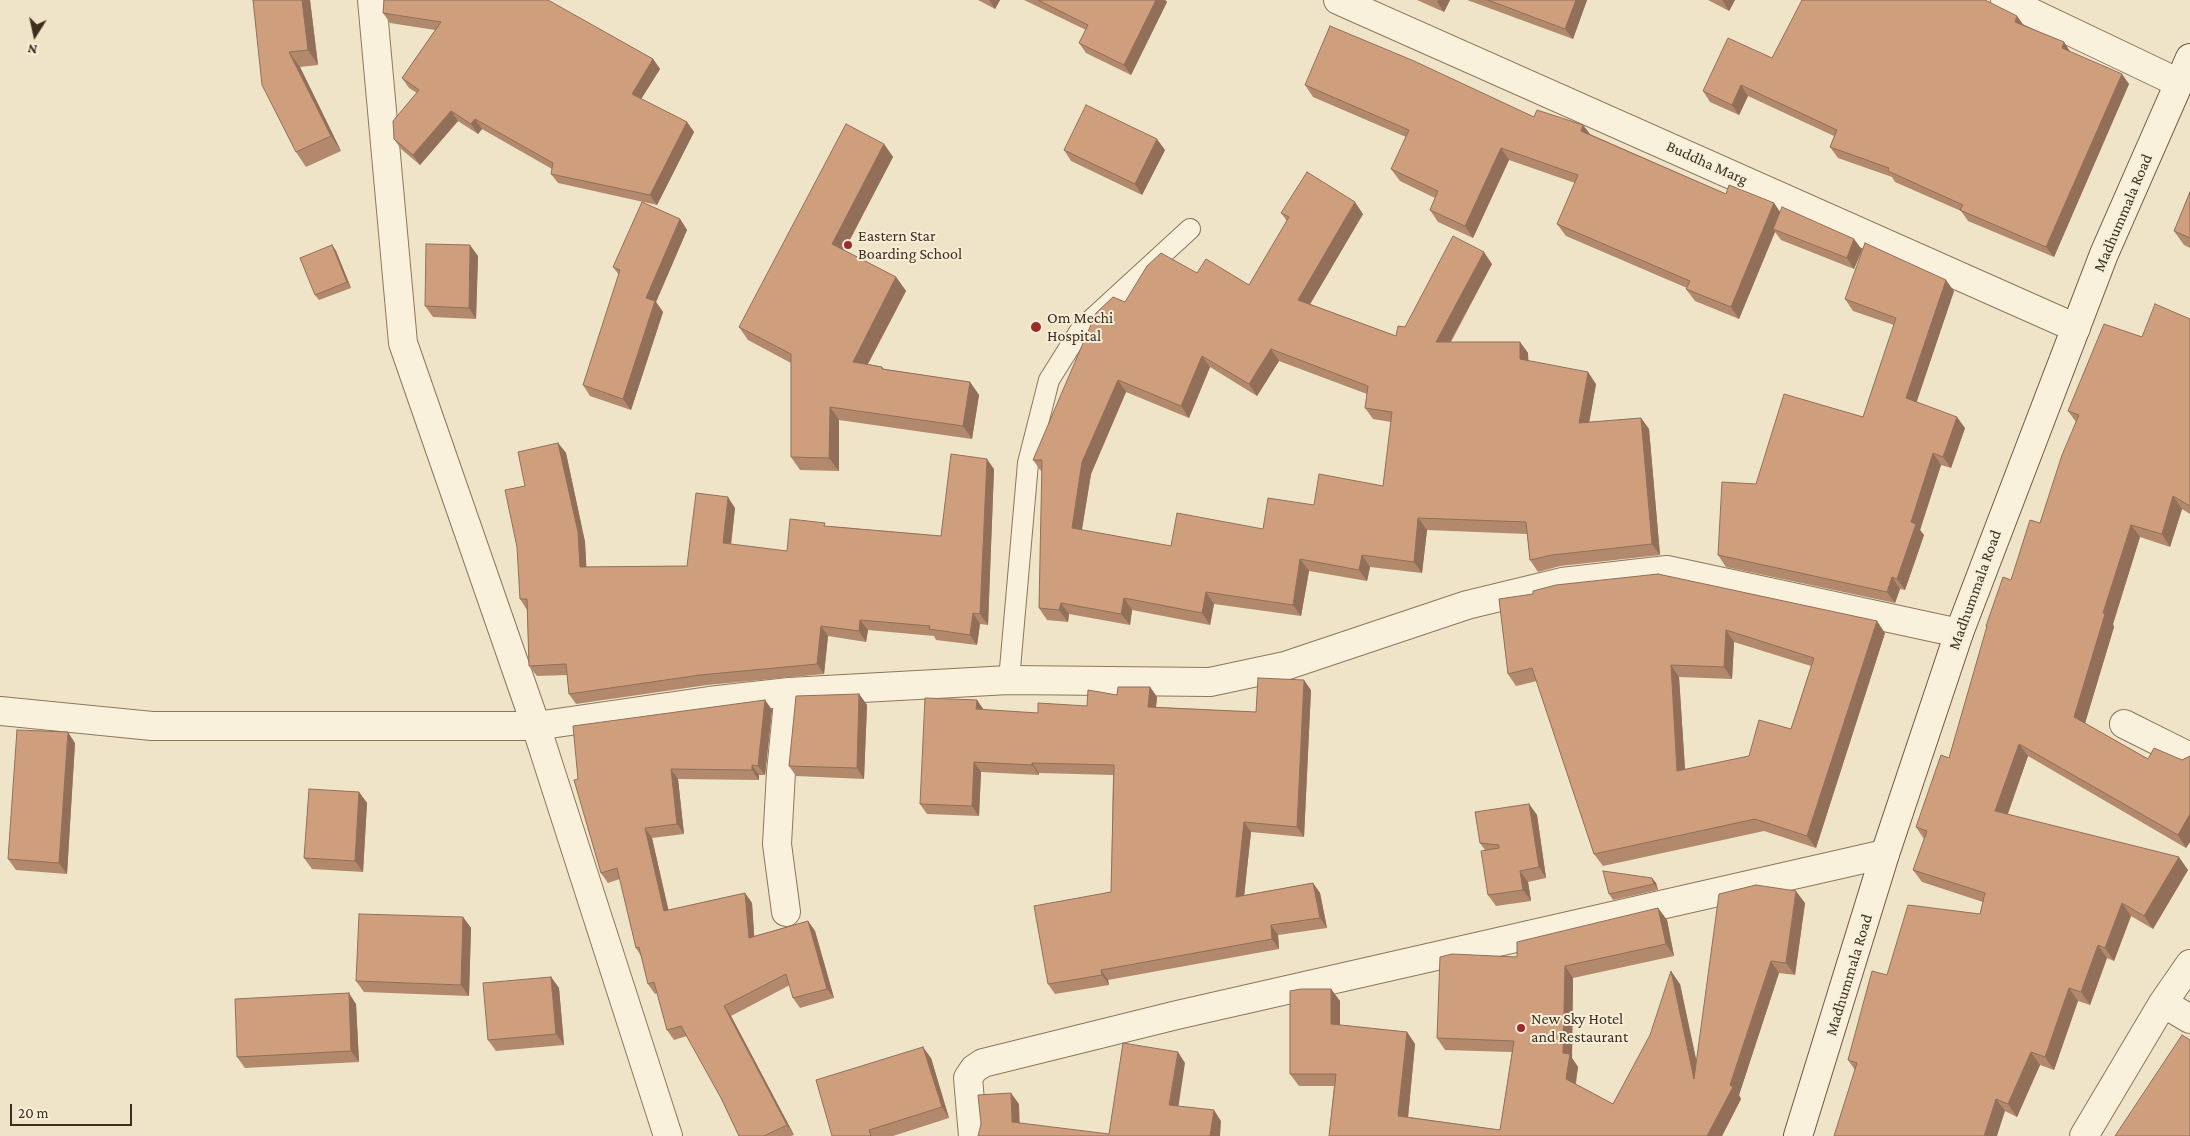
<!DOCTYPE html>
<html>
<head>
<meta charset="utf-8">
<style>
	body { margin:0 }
	#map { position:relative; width:2190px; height:1136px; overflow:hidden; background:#f0e4c8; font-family:"Crimson Pro",serif }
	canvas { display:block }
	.north { position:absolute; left:10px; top:10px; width:50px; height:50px; -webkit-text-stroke:4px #f7eed8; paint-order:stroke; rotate:190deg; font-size:14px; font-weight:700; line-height:20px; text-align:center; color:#3d2e20 }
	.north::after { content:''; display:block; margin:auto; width:18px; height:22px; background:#3d2e20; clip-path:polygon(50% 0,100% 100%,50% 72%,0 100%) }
	.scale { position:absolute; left:10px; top:1104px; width:122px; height:22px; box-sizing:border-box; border:2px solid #3d2e20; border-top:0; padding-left:6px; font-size:15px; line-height:18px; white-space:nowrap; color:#3d2e20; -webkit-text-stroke:4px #f7eed8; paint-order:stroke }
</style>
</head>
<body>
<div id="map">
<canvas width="2190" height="1136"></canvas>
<div class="north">N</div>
<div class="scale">20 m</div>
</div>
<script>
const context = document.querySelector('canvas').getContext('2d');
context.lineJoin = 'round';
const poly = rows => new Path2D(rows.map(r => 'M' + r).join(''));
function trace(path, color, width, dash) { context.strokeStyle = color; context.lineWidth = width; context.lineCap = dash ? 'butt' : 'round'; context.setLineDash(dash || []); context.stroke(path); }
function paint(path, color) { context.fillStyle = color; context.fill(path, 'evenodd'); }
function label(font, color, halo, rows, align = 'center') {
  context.font = font + ' "Crimson Pro",serif'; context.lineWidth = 4; context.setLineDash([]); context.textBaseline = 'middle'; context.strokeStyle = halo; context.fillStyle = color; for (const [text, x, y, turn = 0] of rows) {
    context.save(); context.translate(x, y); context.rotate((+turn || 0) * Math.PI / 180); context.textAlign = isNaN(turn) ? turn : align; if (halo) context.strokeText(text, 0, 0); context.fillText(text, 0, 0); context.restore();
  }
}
const lane = poly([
	[1009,680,1028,463,1049,380,1081,329,1190,229]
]);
const street = poly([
	[372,0,403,343,536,726,668,1136],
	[1338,0,2076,328],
	[2005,0,2179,83],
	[0,711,152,726,536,726,709,701,789,692,1009,680,1210,682,1285,666,1467,605,1562,582,1667,570,1959,633],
	[2124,724,2190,757],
	[786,912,777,844,781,772,789,692],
	[2163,1003,2190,1019],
	[973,1136,968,1078,974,1069,983,1063,1177,1015,1885,854],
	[2084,1136,2163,1003,2190,964]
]);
const secondary = poly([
	[1798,1136,1885,854,1959,633,2104,254,2190,58]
]);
const wall = poly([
	[253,0,310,0,318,65,300,67,341,151,306,167,296,152],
	[384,0,653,59,660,69,641,99,687,122,694,132,657,205,558,183,551,174,552,169,482,129,478,134,458,121,420,165,401,149,394,139,417,93,409,88,402,78,435,30,390,23,383,13],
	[978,0,1000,0,995,9],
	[1024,0,1165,0,1167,2,1131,75,1086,53,1079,43,1086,30],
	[1417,0,1450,0,1444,12],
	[1467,0,1587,0,1573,39],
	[1708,0,1735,0,1729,11],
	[2024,26,2064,42,2070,52,2129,84,2054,257,1968,221,1961,211,1895,182,1892,177,1838,158,1830,147,1834,136,1748,96,1739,115,1710,102,1703,91,1772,58],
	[1305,85,1534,117,1583,125,1590,134,1726,194,1774,203,1780,212,1854,239,1862,250,1854,269,1781,240,1775,232,1739,319,1695,301,1686,289,1687,288,1566,236,1557,224,1575,183,1509,160,1473,238,1438,222,1430,210,1435,198,1400,181,1391,169,1406,137,1313,97],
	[884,144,893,157,844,250,896,277,906,291,868,364,882,367,884,369,970,382,979,395,972,439,839,420,839,471,800,470,791,457,791,363,748,340,739,327],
	[1064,150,1165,150,1142,195,1071,161],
	[2190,192,2190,248,2184,245,2174,231],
	[1281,213,1363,214,1310,304,1396,336,1405,327,1492,264,1451,342,1520,342,1528,353,1528,361,1596,384,1589,422,1641,418,1649,429,1660,555,1560,566,1538,572,1530,560,1527,534,1427,530,1422,573,1370,567,1367,581,1309,571,1301,616,1214,604,1210,625,1132,610,1130,625,1069,614,1068,622,1047,620,1039,608,1042,471,1041,471,1033,460,1125,302,1197,273,1249,285,1287,221],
	[1279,361,1367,394,1365,408,1373,419,1391,422,1383,486,1314,505,1263,529,1171,546,1082,530,1091,474,1126,392,1189,418,1210,367,1257,396],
	[680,219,687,230,656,302,663,312,631,410,590,396,583,385,619,275,613,267],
	[332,245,336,251,351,288,319,300,315,295],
	[478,256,476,319,433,317,425,306],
	[1954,291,1916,402,1965,428,1951,468,1941,465,1920,530,1924,535,1905,590,1900,589,1895,603,1726,567,1718,555,1756,484,1863,417,1894,325,1853,311,1845,299],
	[2190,319,2190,514,2182,509,2170,547,2140,537,2113,624,2114,627,2085,723,2148,759,2182,760,2190,756,2190,842,2186,848,2028,756,2008,814,2188,870,2153,929,2131,916,2114,961,2107,958,2090,1005,2078,1001,2054,1070,2040,1065,2017,1117,2005,1111,1855,1070,1848,1060,1887,975,1980,914,1983,902,1922,882,1913,870,1924,839,1916,827,1949,758,1987,627,1986,626,2011,580,2040,523,2076,422,2068,411,2142,337],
	[558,443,566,453,585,542,586,567,687,566,735,508,731,544,787,551,827,526,941,536,994,469,988,625,980,624,977,645,936,640,934,636,868,630,866,642,828,636,824,674,707,685,576,704,569,694,567,675,537,676,529,666,527,610,520,599,525,486],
	[1499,599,1885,633,1816,848,1764,831,1603,866,1594,854,1537,681,1516,686,1508,674],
	[1734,642,1811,666,1791,729,1749,756,1685,770,1679,677,1732,679],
	[1150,687,1157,697,1156,707,1256,712,1311,690,1304,837,1251,832,1244,895,1313,883,1320,893,1327,928,1278,935,1279,949,1108,980,1109,985,1055,994,1048,984,1111,892,1113,775,1039,773,1039,775,981,772,979,816,927,814,920,804,977,700,983,710,1038,713,1087,706],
	[859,694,867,705,864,779,796,776,789,766],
	[765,700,772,710,765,775,759,775,759,780,678,779,684,834,652,838,668,910,745,893,752,903,754,936,808,921,815,931,834,998,800,1008,793,998,790,985,731,1016,794,1135,791,1136,739,1136,721,1098,687,1036,674,1040,667,1030,657,993,655,994,648,984,641,956,636,948,620,879,608,883,601,873,578,779],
	[75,743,67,874,16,870,8,859],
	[359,792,367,803,363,872,312,869,304,858],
	[1529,804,1537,815,1546,878,1528,882,1531,901,1496,906,1488,895,1485,850,1480,843],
	[1652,878,1656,883,1658,890,1613,900,1609,894],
	[1805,903,1795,975,1779,973,1739,1095,1741,1099,1722,1136,1329,1136,1334,1086,1299,1086,1290,1074,1331,989,1340,1001,1340,1025,1407,1032,1415,1044,1408,1117,1500,1130,1512,1052,1445,1050,1437,1038,1658,908,1667,920,1674,956,1573,978,1572,1058,1578,1067,1576,1084,1613,1104,1680,984,1696,1062],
	[463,917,471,928,469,996,364,992,356,981],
	[551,977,559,988,564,1045,496,1051,488,1040],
	[356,1004,359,1062,245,1068,237,1057],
	[931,1058,949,1118,893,1136,832,1136]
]);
const shadedWall = poly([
	[302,0,310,0,318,65,308,50],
	[989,0,1000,0,995,9],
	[1156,0,1165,0,1167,2,1131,75,1124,65],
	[1438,0,1450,0,1444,12,1437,2],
	[1576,0,1587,0,1573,39,1565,29],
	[1722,0,1735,0,1729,11],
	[2017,16,2025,27,2015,22],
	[2064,42,2071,53,2062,48],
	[289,52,300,67,341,151,331,136],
	[653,59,660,69,638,104,632,94],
	[2122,74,2129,84,2054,257,2046,247],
	[1741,85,1748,96,1739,115,1732,105],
	[451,111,458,121,420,165,413,155],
	[475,119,482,129,478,134,471,124],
	[687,122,694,132,657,205,650,195],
	[1583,125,1592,137,1581,131],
	[1157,139,1165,150,1142,195,1135,184],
	[884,144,893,157,841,257,832,244],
	[1501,148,1509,160,1473,238,1465,226],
	[1355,202,1363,214,1306,311,1298,300],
	[1774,203,1782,215,1773,229,1775,232,1739,319,1731,307],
	[680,219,687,230,656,302,663,312,631,410,623,399,646,298],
	[1854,239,1862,250,1854,269,1847,258],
	[332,245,336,251,351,288,347,282],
	[470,245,478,256,476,319,469,308],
	[1484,252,1492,264,1444,353,1436,342],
	[896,277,906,291,862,375,853,362],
	[1946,280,1954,291,1914,410,1906,398],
	[1520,342,1528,353,1529,371,1520,359],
	[1271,349,1279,361,1257,396,1249,384],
	[1202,356,1210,367,1189,418,1181,406],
	[1588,372,1596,384,1587,435,1579,423],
	[1118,380,1126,392,1091,474,1080,540,1072,528,1082,462],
	[970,382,979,395,972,439,963,426],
	[830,407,839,420,839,471,829,458],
	[1957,417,1965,428,1951,468,1943,457],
	[1641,418,1649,429,1660,555,1652,544],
	[558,443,566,453,585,542,587,577,580,567],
	[1933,453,1941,465,1920,530,1924,535,1905,590,1897,579,1911,522],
	[987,459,994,469,988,625,980,614],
	[2173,496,2182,509,2170,547,2162,534],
	[728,497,735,508,730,553,723,543],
	[1418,518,1427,530,1422,573,1414,562],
	[2131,525,2140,537,2113,624,2114,627,2083,730,2074,717,2103,613],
	[1362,555,1370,567,1367,581,1359,570],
	[1300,559,1309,571,1301,616,1293,605],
	[1892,577,1900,589,1895,603,1887,592],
	[1206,592,1214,604,1210,625,1202,613],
	[1124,598,1132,610,1130,625,1121,614],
	[1061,603,1069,614,1068,622,1059,610],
	[973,613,980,624,977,645,970,635],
	[860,620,868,630,866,642,859,631],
	[1877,621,1885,633,1816,848,1807,836],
	[821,626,828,636,824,674,817,664],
	[1726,630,1734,642,1732,679,1724,667],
	[1671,665,1679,677,1686,784,1677,771],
	[1304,680,1311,690,1304,837,1297,827],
	[1150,687,1157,697,1155,717,1148,707],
	[859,694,867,705,864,779,857,768],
	[765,700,772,710,765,775,758,766],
	[977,700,984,710,976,709],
	[68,732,75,743,67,874,59,863],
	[2019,744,2028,756,2004,824,1995,811],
	[974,762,981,772,979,816,972,806],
	[1032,763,1039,773,1039,775,1032,765],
	[752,765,759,775,759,780,752,770],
	[671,769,678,779,684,834,677,824],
	[359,792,367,803,363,872,355,861],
	[1529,804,1537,815,1546,878,1539,867],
	[2190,814,2190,842,2186,848,2178,835],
	[1244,822,1251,832,1243,907,1236,897],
	[645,828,652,838,671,921,664,911],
	[2179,857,2188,870,2153,929,2144,916],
	[1520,871,1528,882,1531,901,1523,890],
	[1652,878,1656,883,1658,890,1654,884],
	[1313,883,1320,893,1327,928,1320,918],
	[1796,891,1805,903,1795,975,1786,963],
	[745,893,752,903,755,947,749,938],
	[2122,903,2131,916,2114,961,2105,948],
	[1658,908,1667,920,1674,956,1666,944],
	[463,917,471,928,469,996,461,985],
	[808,921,815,931,834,998,827,989],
	[1271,925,1278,935,1279,949,1272,939],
	[2098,945,2107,958,2090,1005,2081,992],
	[1771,961,1779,973,1739,1095,1741,1099,1722,1136,1707,1136,1730,1085],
	[1565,966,1573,978,1572,1058,1578,1067,1574,1091,1566,1079,1563,1053],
	[1101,970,1108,980,1109,985,1102,975],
	[1671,971,1680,984,1703,1091,1694,1079],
	[551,977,559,988,564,1045,556,1034],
	[2069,988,2078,1001,2054,1070,2045,1057],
	[1331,989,1340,1001,1340,1036,1331,1024],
	[349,993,356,1004,359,1062,351,1051],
	[724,1006,731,1016,794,1135,787,1125],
	[1407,1032,1415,1044,1407,1128,1398,1116],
	[923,1047,931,1058,949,1118,942,1107],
	[1178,1052,1185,1063,1177,1116,1169,1105],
	[2031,1052,2040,1065,2017,1117,2008,1104],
	[1011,1093,1019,1104,1020,1133,1012,1122],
	[1996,1099,2005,1111,1997,1136,1984,1136],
	[1214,1110,1221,1121,1220,1136,1210,1136]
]);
const building = poly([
	[253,0,302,0,308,50,289,52,331,136,296,152,262,85,253,0],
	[384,0,548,0,653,59,632,94,687,122,650,195,551,174,553,163,475,119,471,124,451,111,413,155,394,139,393,121,419,90,402,78,441,22,383,13,384,0],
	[1038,0,1156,0,1124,65,1079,43,1088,25,1038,0],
	[1488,0,1576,0,1565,29,1488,0],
	[1802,0,1985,0,2017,16,2015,22,2064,42,2062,48,2122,74,2046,247,1960,210,1963,205,1888,171,1889,168,1830,147,1837,130,1741,85,1732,105,1703,91,1728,38,1772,58,1802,0],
	[1330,26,1414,61,1534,117,1537,110,1583,125,1581,131,1726,194,1729,185,1774,203,1731,307,1686,289,1690,281,1557,224,1578,175,1501,148,1465,226,1430,210,1438,191,1391,169,1409,130,1305,85,1330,26],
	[1086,105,1157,139,1135,184,1064,150,1086,105],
	[846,124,884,144,832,244,896,277,853,362,882,367,882,369,970,382,963,426,830,407,829,458,791,457,791,354,739,327,846,124],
	[1307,172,1355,202,1298,300,1396,336,1398,326,1405,327,1453,236,1484,252,1436,342,1520,342,1520,359,1588,372,1579,423,1641,418,1652,544,1552,555,1530,560,1526,522,1418,518,1414,562,1362,555,1359,570,1300,559,1293,605,1206,592,1202,613,1124,598,1121,614,1061,603,1059,610,1039,608,1042,460,1033,460,1096,313,1113,297,1125,302,1147,266,1161,253,1197,273,1206,259,1249,285,1289,217,1281,213,1307,172],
	[1271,349,1368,386,1365,408,1392,412,1383,486,1319,474,1314,505,1268,498,1263,529,1177,513,1171,546,1072,528,1082,462,1118,380,1181,406,1202,356,1249,384,1271,349],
	[2190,192,2190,238,2174,231,2190,192],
	[642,202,680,219,646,298,655,301,623,399,583,385,620,270,613,267,642,202],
	[1782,207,1854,239,1847,258,1773,229,1782,207],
	[1865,243,1946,280,1906,398,1957,417,1943,457,1933,453,1911,522,1916,524,1897,579,1892,577,1887,592,1718,555,1722,482,1756,484,1784,394,1863,417,1896,318,1845,299,1865,243],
	[426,244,470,245,469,308,425,306,426,244],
	[332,245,347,282,315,295,300,258,332,245],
	[2155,304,2190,319,2190,506,2173,496,2162,534,2131,525,2103,613,2105,614,2074,717,2148,759,2154,748,2182,760,2190,756,2190,814,2178,835,2019,744,1995,811,2179,857,2144,916,2122,903,2105,948,2098,945,2081,992,2069,988,2045,1057,2031,1052,2008,1104,1996,1099,1984,1136,1834,1136,1857,1063,1848,1060,1872,971,1887,975,1908,905,1980,914,1985,893,1913,870,1927,831,1916,827,1941,755,1949,758,1987,626,1986,626,2003,577,2011,580,2030,520,2040,523,2062,455,2079,415,2068,411,2104,324,2142,337,2155,304],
	[558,443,578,532,580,567,687,566,696,493,728,497,723,543,787,551,790,519,825,523,824,526,941,536,951,454,987,459,980,614,973,613,970,635,929,629,930,626,860,620,859,631,821,626,817,664,700,675,569,694,566,664,529,666,527,599,520,599,517,547,505,490,525,486,518,452,558,443],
	[1658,574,1877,621,1807,836,1755,819,1594,854,1532,668,1508,674,1499,599,1533,594,1533,591,1556,585,1658,574],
	[1726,630,1814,658,1791,729,1759,720,1749,756,1677,771,1671,665,1724,667,1726,630],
	[1258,678,1304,680,1297,827,1244,822,1236,897,1313,883,1320,918,1271,925,1272,939,1101,970,1102,975,1048,984,1034,906,1111,892,1114,765,1032,763,1032,765,974,762,972,806,920,804,925,698,977,700,976,709,1038,713,1038,703,1087,706,1088,690,1117,695,1118,687,1150,687,1148,707,1256,712,1258,678],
	[859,694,857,768,789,766,796,696,859,694],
	[765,700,758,766,752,765,752,770,671,769,677,824,645,828,664,911,745,893,749,938,808,921,827,989,793,998,786,974,724,1006,787,1125,764,1136,739,1136,721,1098,681,1026,667,1030,654,982,648,984,639,947,636,948,617,868,601,873,574,780,578,779,573,726,765,700],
	[17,730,68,732,59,863,8,859,17,730],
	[309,789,359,792,355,861,304,858,309,789],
	[1529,804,1539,867,1520,871,1523,890,1488,895,1481,851,1499,848,1499,845,1480,843,1475,812,1529,804],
	[1603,871,1652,878,1654,884,1609,894,1603,871],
	[1756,885,1796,891,1786,963,1771,961,1730,1085,1733,1087,1707,1136,1329,1136,1336,1074,1290,1074,1290,991,1301,989,1331,989,1331,1024,1407,1032,1398,1116,1500,1130,1514,1041,1437,1038,1440,957,1452,954,1517,957,1517,942,1658,908,1666,944,1565,966,1563,1053,1570,1054,1566,1079,1613,1104,1650,1035,1671,971,1694,1079,1719,894,1756,885],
	[359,914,463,917,461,985,356,981,359,914],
	[551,977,556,1034,488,1040,483,983,551,977],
	[349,993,351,1051,237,1057,235,999,349,993],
	[2182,1035,2190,1040,2190,1136,2115,1136,2182,1035],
	[1123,1043,1178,1052,1169,1105,1214,1110,1210,1136,978,1136,981,1124,978,1095,1011,1093,1012,1122,1109,1134,1123,1043],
	[923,1047,942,1107,869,1130,871,1136,832,1136,816,1080,923,1047]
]);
const markers = [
	[848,245,5,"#9e2a2b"],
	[1036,327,6,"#9e2a2b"],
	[1521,1028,5,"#9e2a2b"]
];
const streetNames = [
	["Buddha Marg",1707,163,24],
	["Madhummala Road",2123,213,-67],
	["Madhummala Road",1975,590,-70],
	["Madhummala Road",1849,975,-73]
];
const poiNames = [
	["Eastern Star",858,236],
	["Boarding School",858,254],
	["Om Mechi",1047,318],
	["Hospital",1047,336],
	["New Sky Hotel",1531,1019],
	["and Restaurant",1531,1037]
];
trace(lane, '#8d765c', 22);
trace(street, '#8d765c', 30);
trace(secondary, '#6f573f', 30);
trace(lane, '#faf1dc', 20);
trace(street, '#faf1dc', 28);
trace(secondary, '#faf1dc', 28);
paint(wall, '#b2896c');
paint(shadedWall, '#916f58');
paint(building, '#cf9f7d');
trace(building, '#916f58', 1);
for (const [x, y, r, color] of markers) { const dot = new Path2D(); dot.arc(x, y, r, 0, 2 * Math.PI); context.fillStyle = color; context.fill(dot); trace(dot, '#f7eed8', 2); }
label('16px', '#3d2e20', '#f7eed8', streetNames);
label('16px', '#3d2e20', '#f7eed8', poiNames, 'left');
</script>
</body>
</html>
